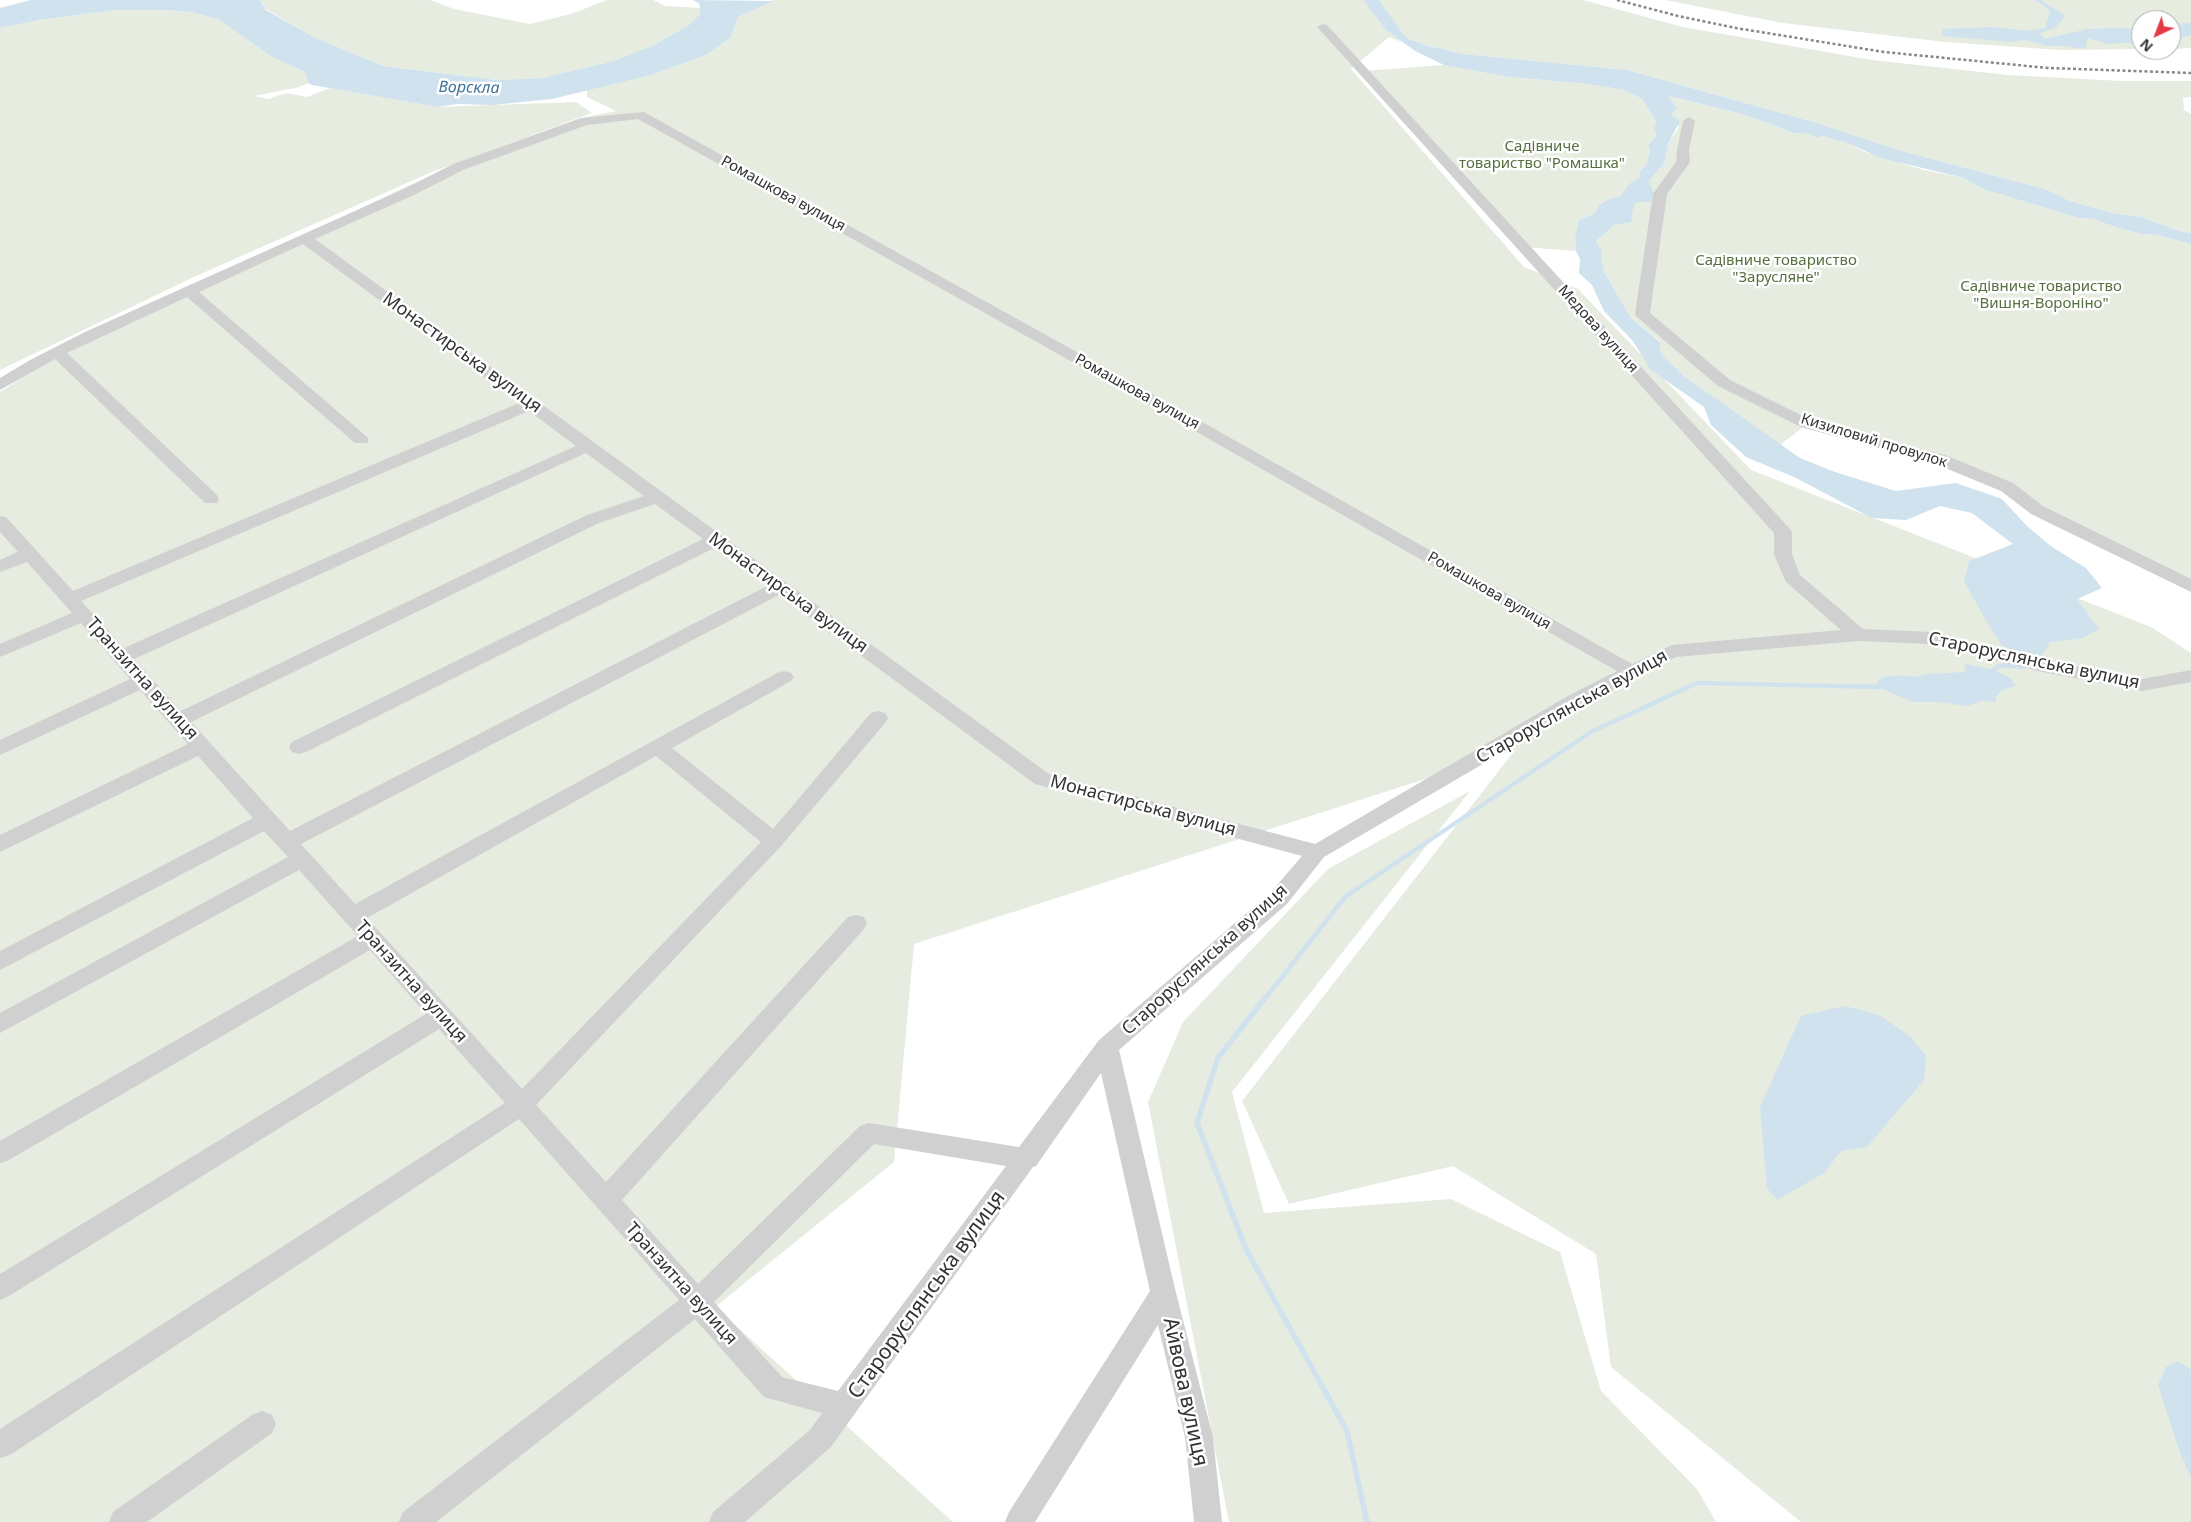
<!DOCTYPE html>
<html>
<head>
<meta charset="utf-8">
<style>
	body { margin:0 }
	#map { position:relative; width:2191px; height:1522px; overflow:hidden; background:#fff; font-family:"Noto Sans",sans-serif }
	canvas { display:block }
	.north { position:absolute; left:2131px; top:10px; width:50px; height:50px; box-sizing:border-box; background:#fff; border:1px solid #adadad; border-radius:50%; rotate:223deg; font-size:14px; font-weight:700; line-height:20px; text-align:center; color:#333 }
	.north::after { content:''; display:block; margin:auto; width:18px; height:22px; background:#e63946; clip-path:polygon(50% 0,100% 100%,50% 72%,0 100%) }
</style>
</head>
<body>
<div id="map">
<canvas width="2191" height="1522"></canvas>
<div class="north">N</div>
</div>
<script>
const context = document.querySelector('canvas').getContext('2d');
context.lineJoin = 'round';
function paint(path, color) { context.fillStyle = color; context.fill(path, 'evenodd'); }
const poly = rows => new Path2D(rows.map(r => 'M' + r).join(''));
function trace(path, color, width, dash) { context.strokeStyle = color; context.lineWidth = width; context.lineCap = dash ? 'butt' : 'round'; context.setLineDash(dash || []); context.stroke(path); }
function label(font, color, halo, rows, align = 'center') {
  context.font = font + ' "Noto Sans",sans-serif'; context.lineWidth = 5; context.setLineDash([]); context.textBaseline = 'middle'; context.strokeStyle = halo; context.fillStyle = color; for (const [text, x, y, turn = 0] of rows) {
    context.save(); context.translate(x, y); context.rotate((+turn || 0) * Math.PI / 180); context.textAlign = isNaN(turn) ? turn : align; if (halo) context.strokeText(text, 0, 0); context.fillText(text, 0, 0); context.restore();
  }
}
const green = poly([
	[258,0,430,0,454,9,530,24,571,14,607,0,653,0,665,6,701,8,701,13,689,25,654,45,614,61,542,78,497,80,383,66,314,37,266,9,262,2],
	[773,0,1363,0,1386,30,1402,42,1389,37,1351,69,1524,267,1578,289,1751,470,2151,627,2191,653,2191,1522,1801,1522,1611,1367,1596,1254,1453,1166,1289,1204,1242,1101,1515,750,914,944,894,1162,715,1307,953,1522,0,1522,0,392,64,351,403,188,464,162,586,117,616,111,587,97,587,90,651,75,706,55,731,37,738,17],
	[1379,0,1583,0,1683,27,1872,60,2008,75,2122,81,2191,81,2191,97,2183,98,2184,110,2191,114,2191,233,2179,231,2141,217,2112,213,2070,201,2048,190,1898,150,1817,123,1627,70,1463,54,1425,45,1409,39,1404,35],
	[1665,0,2191,0,2191,48,2171,49,2171,20,2141,20,2141,49,2061,50,1945,42,1783,23],
	[114,10,165,10,191,12,218,19,272,57,305,72,308,83,299,87,254,96,268,99,286,93,307,97,330,88,438,107,576,102,592,113,432,172,196,276,0,370,0,28,40,20],
	[1444,65,1508,77,1589,84,1624,90,1642,99,1657,123,1657,135,1648,145,1650,151,1646,165,1639,172,1641,177,1630,183,1620,196,1609,199,1599,205,1595,213,1579,220,1575,237,1576,251,1523,247,1363,71],
	[1667,96,1746,115,1794,133,1810,134,1816,138,1823,136,1850,144,1865,152,1924,170,1964,178,1983,189,2079,218,2094,219,2115,227,2142,234,2156,235,2191,244,2191,586,2007,487,1939,459,1807,424,1780,445,1685,377,1661,354,1660,341,1631,318,1604,272,1600,260,1602,251,1596,241,1614,225,1633,222,1631,216,1636,202,1654,193,1649,181,1665,162,1668,144,1679,127,1669,114],
	[1470,791,1232,1092,1264,1213,1451,1199,1560,1252,1601,1391,1697,1489,1716,1522,1229,1522,1148,1102,1183,1022,1328,869]
]);
const water = poly([
	[31,0,258,0,261,1,266,10,314,37,383,66,497,80,542,78,614,61,654,45,689,25,701,13,699,3,692,0,773,1,738,17,731,37,706,55,651,75,552,99,493,105,457,104,438,107,312,85,308,83,305,72,272,57,218,19,191,12,165,10,114,10,40,20,0,28,0,8],
	[1363,0,1379,0,1404,35,1409,39,1425,45,1463,54,1627,70,1817,123,1898,150,2048,190,2070,201,2112,213,2141,217,2179,231,2191,233,2191,244,2156,235,2142,234,2115,227,2094,219,2079,218,1983,189,1964,178,1881,158,1850,144,1823,136,1816,138,1810,134,1794,133,1746,115,1668,96,1677,109,1670,114,1680,121,1668,144,1665,162,1649,181,1654,193,1650,202,1636,202,1631,216,1633,222,1614,225,1596,241,1602,251,1601,260,1604,272,1631,318,1660,342,1661,354,1685,377,1800,458,1835,472,1896,491,1956,483,2002,499,2027,526,2052,547,2086,568,2102,588,2077,599,2099,629,2083,638,2050,642,2039,660,2011,654,2001,644,1992,631,1964,581,1969,561,2013,544,1972,513,1940,506,1906,520,1872,518,1794,477,1746,457,1711,425,1704,407,1651,370,1632,340,1604,311,1592,285,1579,273,1580,259,1576,251,1575,237,1579,220,1595,213,1599,205,1609,199,1620,196,1630,183,1640,177,1639,172,1646,165,1650,151,1648,145,1657,135,1654,128,1657,123,1642,99,1624,90,1589,84,1508,77,1444,65,1415,51,1386,30],
	[2035,0,2041,0,2065,16,2055,28,2039,33,2045,39,2088,29,2123,28,2141,30,2141,42,2108,44,2087,38,2086,47,2080,49,2068,46,2048,46,2025,40,2013,42,1942,36,1943,29,1993,27,2029,31,2045,28,2050,11],
	[2191,23,2191,35,2171,42,2171,24],
	[1965,664,1995,670,2010,678,2016,686,2002,690,1996,697,1995,702,1982,701,1967,706,1938,702,1913,702,1878,687,1877,682,1883,677,1899,675,1915,677,1929,674,1965,672],
	[1845,1006,1879,1015,1911,1037,1926,1056,1924,1080,1867,1147,1841,1151,1824,1173,1777,1200,1767,1188,1760,1107,1801,1016],
	[2178,1361,2191,1370,2191,1477,2181,1456,2158,1385,2166,1367]
]);
const streamFar1 = poly([
	[1991,673,1997,667,2005,665,2023,667],
	[1264,1000,1345,897,1591,732,1697,683,1882,687]
]);
const stream = poly([
	[1265,998,1218,1058,1197,1123,1246,1249,1347,1431,1367,1522]
]);
const minor = poly([
	[1323,24,1327,25,1789,528,1792,532,1792,554,1800,575,1863,629,1931,632,2038,659,2142,679,2191,670,2191,682,2142,691,2038,671,1931,644,1858,641,1676,657,1580,707,1324,857,1287,904,1119,1050,1176,1293,1213,1437,1222,1522,1194,1522,1185,1437,1158,1325,1035,1522,1005,1522,1009,1512,1150,1291,1101,1073,1036,1166,1033,1167,830,1448,745,1522,709,1522,713,1512,810,1430,822,1413,764,1397,695,1319,436,1522,399,1522,403,1512,679,1300,519,1119,10,1455,0,1458,0,1429,505,1103,439,1029,9,1296,0,1300,0,1274,426,1014,370,950,9,1160,0,1163,0,1141,358,936,299,870,0,1033,0,1013,288,857,264,831,0,970,0,951,253,818,198,756,0,852,0,835,188,744,140,690,0,755,0,740,130,679,81,623,0,657,0,644,72,613,27,562,0,572,0,560,18,552,0,532,0,516,6,517,73,591,519,403,303,244,199,292,367,437,369,440,367,443,355,443,187,297,67,353,217,495,219,499,217,503,205,503,55,359,0,390,0,378,30,360,85,332,404,189,453,164,581,118,644,112,1156,396,1632,664,1672,645,1841,630,1786,582,1774,554,1774,533,1319,29,1317,27,1323,24],
	[638,119,1144,402,1617,671,1566,697,1315,844,1049,774,315,239,414,195,463,170,587,125,638,119],
	[529,411,576,446,124,648,81,601,529,411],
	[586,453,644,496,587,515,181,711,134,659,586,453],
	[655,504,703,539,292,742,289,747,292,752,299,754,306,752,714,548,767,586,290,831,191,722,599,523,655,504],
	[779,595,1035,784,1302,856,1271,892,1099,1040,1019,1147,869,1123,860,1126,698,1284,622,1200,864,929,867,923,864,917,856,915,848,917,606,1182,536,1105,781,846,885,723,888,718,885,713,878,711,871,713,773,829,672,748,791,681,794,677,791,673,784,671,777,673,355,904,301,844,779,595],
	[656,756,761,842,522,1089,367,918,656,756],
	[874,1144,1006,1166,838,1391,782,1377,714,1302,874,1144],
	[1689,117,1695,121,1689,150,1690,162,1667,194,1650,313,1730,380,1813,421,1945,455,2013,483,2043,506,2191,579,2191,592,2031,514,2001,491,1933,463,1801,427,1718,386,1637,317,1635,314,1653,194,1676,162,1677,150,1683,121,1689,117],
	[262,1411,272,1415,276,1424,272,1433,147,1522,109,1522,113,1512,252,1415,262,1411]
]);
const rail = poly([
	[1617,0,1678,16,1736,28,1884,52,2048,68,2191,73]
]);
const farParknames = [
	["Садівниче",1542,147],
	["товариство \"Ромашка\"",1542,164],
	["Садівниче товариство",1776,261],
	["\"Зарусляне\"",1776,278],
	["Садівниче товариство",2041,287],
	["\"Вишня-Вороніно\"",2041,304]
];
const farStreetnames = [
	["Ромашкова вулиця",783,194,29],
	["Медова вулиця",1598,329,48],
	["Ромашкова вулиця",1137,392,29],
	["Кизиловий провулок",1874,441,17],
	["Ромашкова вулиця",1489,591,30]
];
const farWaternames = [
	["Ворскла",469,88,1]
];
const streetNames = [
	["Монастирська вулиця",462,353,36],
	["Монастирська вулиця",788,593,36],
	["Староруслянська вулиця",2034,661,12],
	["Транзитна вулиця",142,679,48],
	["Староруслянська вулиця",1572,707,-29],
	["Монастирська вулиця",1143,806,15],
	["Староруслянська вулиця",1205,960,-42],
	["Транзитна вулиця",411,982,48],
	["Транзитна вулиця",681,1284,48]
];
const nearStreetnames = [
	["Староруслянська вулиця",927,1295,-54],
	["Айвова вулиця",1185,1392,78]
];
paint(green, '#e6ecdf');
paint(water, '#cfe2ee');
trace(streamFar1, '#cfe2ee', 4.5);
trace(stream, '#cfe2ee', 5.5);
paint(minor, '#d0d0d0');
trace(rail, '#888', 2.5, [3, 2.5]);
label('15px', '#56703f', '#fff', farParknames);
label('15px', '#333', '#fff', farStreetnames);
label('italic 16px', '#3f7597', '#fff', farWaternames);
label('18px', '#333', '#fff', streetNames);
label('21px', '#333', '#fff', nearStreetnames);
</script>
</body>
</html>
